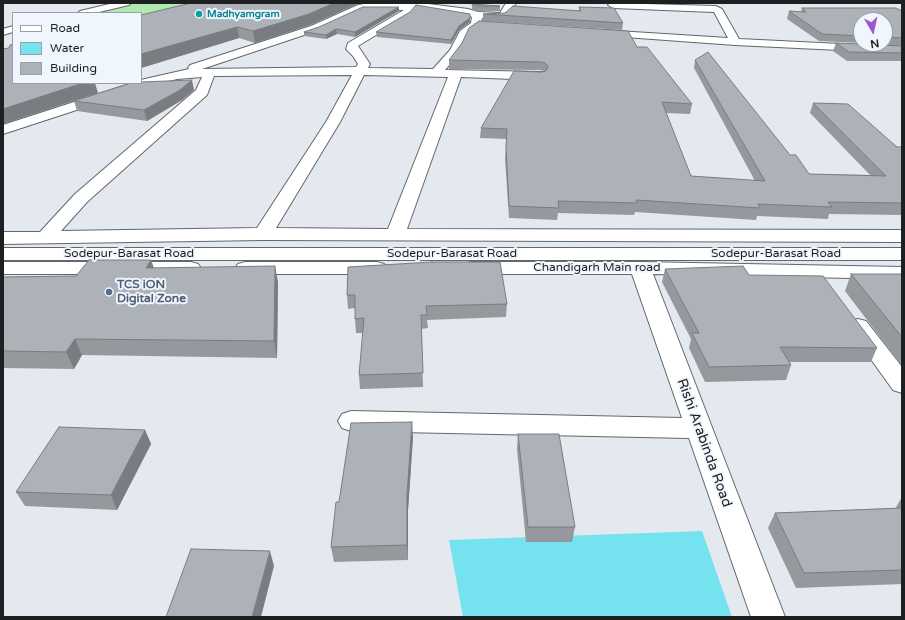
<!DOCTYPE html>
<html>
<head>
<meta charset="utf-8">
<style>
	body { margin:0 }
	#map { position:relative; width:905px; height:620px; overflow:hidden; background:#e3e9ef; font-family:"Varela Round",sans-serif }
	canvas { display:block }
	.frame { position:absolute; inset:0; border:4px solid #1d1f21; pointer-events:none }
	.legend { position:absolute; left:12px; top:12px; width:130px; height:72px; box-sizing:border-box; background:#f0f6fd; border:1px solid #9ca0a5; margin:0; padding:5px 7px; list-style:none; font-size:12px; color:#1d1f21 }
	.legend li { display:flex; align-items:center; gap:8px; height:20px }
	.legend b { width:20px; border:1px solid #9ca0a5 }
	.north { position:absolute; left:853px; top:12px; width:40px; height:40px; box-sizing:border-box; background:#f0f6fd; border:1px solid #9ca0a5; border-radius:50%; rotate:171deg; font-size:11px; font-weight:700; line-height:16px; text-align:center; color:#1d1f21 }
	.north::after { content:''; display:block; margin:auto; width:14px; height:18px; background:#9f57ca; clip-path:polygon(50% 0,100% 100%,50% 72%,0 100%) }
</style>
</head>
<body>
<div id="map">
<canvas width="905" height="620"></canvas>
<div class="frame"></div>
<ul class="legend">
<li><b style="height:5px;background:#fff"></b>Road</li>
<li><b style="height:11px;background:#75e2f0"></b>Water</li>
<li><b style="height:11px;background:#adb2b8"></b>Building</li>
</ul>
<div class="north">N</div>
</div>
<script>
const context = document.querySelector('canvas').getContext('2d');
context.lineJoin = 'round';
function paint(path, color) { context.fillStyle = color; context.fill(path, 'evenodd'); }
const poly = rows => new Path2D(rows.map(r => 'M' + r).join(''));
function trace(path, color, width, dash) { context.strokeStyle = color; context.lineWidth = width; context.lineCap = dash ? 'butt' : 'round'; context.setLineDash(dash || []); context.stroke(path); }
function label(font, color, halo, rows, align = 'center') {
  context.font = font + ' "Varela Round",sans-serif'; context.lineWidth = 4; context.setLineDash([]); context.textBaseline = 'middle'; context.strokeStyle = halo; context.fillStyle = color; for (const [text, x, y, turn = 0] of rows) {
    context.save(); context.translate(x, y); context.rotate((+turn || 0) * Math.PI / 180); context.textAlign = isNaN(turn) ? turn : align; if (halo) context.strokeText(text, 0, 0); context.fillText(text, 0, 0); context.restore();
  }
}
const green = poly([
	[110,3,192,3,141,31,141,13,76,13]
]);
const water = poly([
	[702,531,732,617,463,617,449,540]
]);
const minor = poly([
	[114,3,131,3,129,5,95,13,78,13,80,11,114,3],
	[370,3,420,3,468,9,478,12,500,13,506,3,516,3,510,14,505,18,482,18,481,22,508,25,509,27,508,29,478,27,468,35,461,51,445,70,540,72,544,73,546,76,544,79,540,80,461,77,407,229,902,230,902,242,263,240,3,244,3,232,40,232,75,194,196,90,202,77,177,79,153,85,3,134,3,125,133,83,141,83,141,80,145,79,189,69,188,68,190,65,311,26,358,5,370,3],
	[416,8,467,15,472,17,471,23,460,31,450,50,433,69,368,68,370,64,358,46,409,15,416,8],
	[370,9,404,10,348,43,346,49,353,56,358,64,356,67,202,69,319,30,363,10,370,9],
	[352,75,326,122,257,228,61,231,87,202,207,95,214,76,352,75],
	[364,75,448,77,388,229,276,228,340,122,364,75],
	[610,3,716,6,722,9,739,39,902,47,902,53,735,45,597,35,596,33,601,30,728,38,714,12,613,8,608,5,610,3],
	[13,26,13,32,3,35,3,29,13,26],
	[3,262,191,262,198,264,201,268,198,272,191,274,3,274,3,262],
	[245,262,377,262,384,264,387,268,384,272,377,274,245,274,238,272,235,268,238,264,245,262],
	[471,262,640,262,902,267,902,279,653,274,785,617,751,617,689,438,351,431,342,428,338,421,342,414,351,411,682,418,632,274,471,274,464,272,461,268,464,264,471,262],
	[858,319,866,321,902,367,902,393,893,390,847,326,850,321,858,319]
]);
const major = poly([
	[3,248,902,248,902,260,3,260,3,248]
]);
const wall = poly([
	[357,4,310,25,255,43,239,38,141,68,141,15],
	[472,4,500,6,500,11,478,11,472,9],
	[399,7,399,11,355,37,337,34,326,39,304,36,304,32],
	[579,7,623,23,622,30,483,21,483,14,579,10],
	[802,8,902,11,902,46,871,44,885,44,885,20,861,20,861,43,819,41,787,19,789,11,801,12],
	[470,14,470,22,459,30,451,44,377,37,376,32],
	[836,43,902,46,902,61,847,61,833,51],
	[637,47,692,104,690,114,666,113,691,176,755,181,694,68,695,60,809,174,870,175,810,113,813,103,897,147,902,147,902,215,829,214,828,219,757,216,756,220,635,212,634,215,558,213,557,220,509,218,505,158,507,139,480,138,481,128,541,72,544,71,540,70,449,69,449,60],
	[194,90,182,100,147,121,77,111,74,101],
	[151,260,154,268,278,282,277,358,82,355,74,369,3,368,3,277,76,276],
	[348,267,507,304,506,317,427,320,428,328,421,329,423,387,360,389,359,375,363,333,356,333,355,319,355,308,348,309,347,295],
	[665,269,749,275,877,348,871,362,789,362,791,365,786,380,705,382,689,348,691,339,662,282],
	[851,274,902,274,902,366,845,291],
	[145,430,151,444,117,510,25,506,16,492],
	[518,434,575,527,572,542,526,542,517,449],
	[413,437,408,510,408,560,334,562,331,547],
	[902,497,902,584,796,588,768,528,775,513,897,508,896,507]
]);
const shadedWall = poly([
	[334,3,361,3,357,4,310,25,255,43,253,31],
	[399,7,399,11,355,37,355,32],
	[470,14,470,22,459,30,451,44,451,40,459,26],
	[237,27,239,38,141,68,141,54],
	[336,29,337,34,326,39,326,35],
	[192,80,194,90,182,100,147,121,144,110],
	[66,83,95,83,98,93,3,124,3,109],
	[151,260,156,276,146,268],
	[275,266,278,282,277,358,274,341],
	[75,339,82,355,74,369,66,352],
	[412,422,413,437,408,510,408,560,407,545,407,495],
	[145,430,151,444,117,510,111,495],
	[270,551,274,566,261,617,252,617]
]);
const building = poly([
	[191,3,334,3,309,14,253,31,237,27,141,54,141,15,191,3],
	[472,4,500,6,478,6,472,4],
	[416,5,470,14,470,18,459,26,451,40,376,32,410,12,416,5],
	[513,6,581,11,579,7,614,8,623,23,483,14,505,13,513,6],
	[363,7,399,7,355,32,336,29,326,35,304,32,319,27,363,7],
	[802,8,896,8,902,11,902,38,885,37,885,20,861,20,861,36,822,34,789,11,806,12,802,8],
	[479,21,628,31,637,47,647,47,692,104,662,102,691,176,765,181,695,60,708,52,790,155,796,155,809,174,886,176,813,103,848,104,897,147,902,147,902,203,828,202,832,207,758,204,760,208,636,200,637,203,558,201,559,208,509,206,506,147,507,129,481,128,514,71,541,72,546,71,548,66,545,63,541,62,449,60,462,43,469,28,479,21],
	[836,43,902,46,902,53,849,52,836,43],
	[13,44,13,83,83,83,3,109,3,49,9,48,10,45,13,44],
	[192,80,180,90,144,110,74,101,131,83,141,83,141,82,192,80],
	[89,260,151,260,146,268,275,266,274,341,75,339,66,352,3,351,3,277,76,276,89,260],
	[432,262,500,262,507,304,426,306,427,315,421,315,423,373,359,375,364,318,355,319,355,295,347,295,348,267,432,262],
	[743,266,749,275,823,276,877,348,780,347,791,365,709,367,692,333,699,333,665,269,743,266],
	[851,274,902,274,902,337,851,274],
	[412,422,407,495,407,545,331,547,336,502,339,502,351,423,412,422],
	[59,427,145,430,111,495,16,492,59,427],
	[518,434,559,434,575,527,528,527,518,434],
	[902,508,902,570,804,573,775,513,902,508],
	[191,549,270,551,252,617,166,617,191,549]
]);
const markers = [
	[199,14,4,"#0f9aa8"],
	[109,292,4,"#5c6f8a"]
];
const farCulturenames = [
	["Madhyamgram",207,14]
];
const streetNames = [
	["Sodepur-Barasat Road",129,254],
	["Sodepur-Barasat Road",452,254],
	["Sodepur-Barasat Road",776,254],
	["Chandigarh Main road",597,268]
];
const serviceNames = [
	["TCS iON",117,285],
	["Digital Zone",117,299]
];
const nearStreetnames = [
	["Rishi Arabinda Road",704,443,70]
];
paint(green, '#b2e8b1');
paint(water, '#75e2f0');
trace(minor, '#62676d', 2);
trace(major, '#62676d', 2);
paint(minor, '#fff');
paint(major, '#fff');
paint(wall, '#95999e');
paint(shadedWall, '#797d81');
paint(building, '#adb2b8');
trace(building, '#797d81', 1);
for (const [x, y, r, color] of markers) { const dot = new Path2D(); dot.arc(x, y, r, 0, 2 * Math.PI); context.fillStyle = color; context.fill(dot); trace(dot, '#f0f6fd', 1.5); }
label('bold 10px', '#0d838f', '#f0f6fd', farCulturenames, 'left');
label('12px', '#1d1f21', '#f0f6fd', streetNames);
label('bold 12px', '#4e5e75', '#f0f6fd', serviceNames, 'left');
label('14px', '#1d1f21', '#f0f6fd', nearStreetnames);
</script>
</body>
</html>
